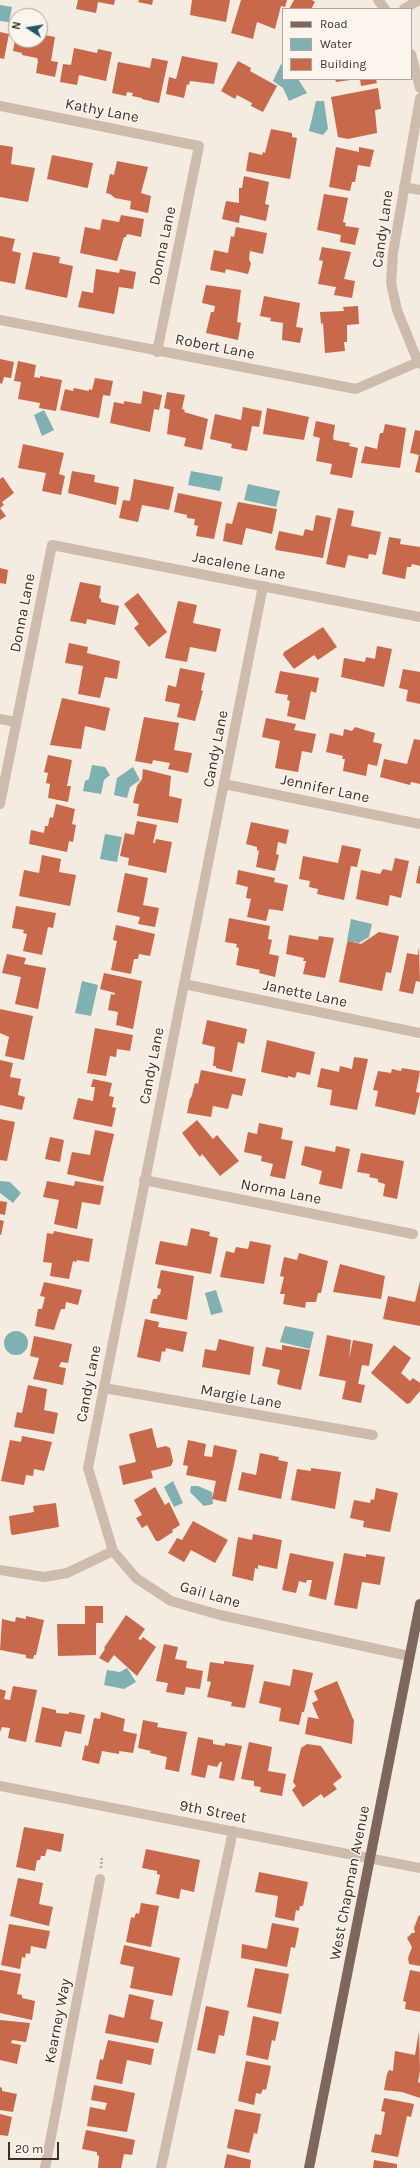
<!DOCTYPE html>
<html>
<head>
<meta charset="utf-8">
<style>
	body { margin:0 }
	#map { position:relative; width:420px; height:2168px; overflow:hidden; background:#f4ebe1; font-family:Karla,sans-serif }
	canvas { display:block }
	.legend { position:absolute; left:282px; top:8px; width:130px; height:72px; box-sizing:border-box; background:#fbf5ee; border:1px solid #aea6a0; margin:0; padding:5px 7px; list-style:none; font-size:12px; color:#3b302b }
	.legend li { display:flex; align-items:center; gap:8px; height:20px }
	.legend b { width:20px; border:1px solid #aea6a0 }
	.north { position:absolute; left:8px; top:8px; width:40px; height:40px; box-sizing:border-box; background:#fbf5ee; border:1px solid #aea6a0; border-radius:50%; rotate:282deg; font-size:11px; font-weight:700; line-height:16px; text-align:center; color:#3b302b }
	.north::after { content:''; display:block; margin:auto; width:14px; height:18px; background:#1f5a5e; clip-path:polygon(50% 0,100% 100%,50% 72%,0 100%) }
	.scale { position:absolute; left:8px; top:2142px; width:51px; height:18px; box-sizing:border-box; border:2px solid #3b302b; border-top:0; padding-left:5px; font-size:12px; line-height:14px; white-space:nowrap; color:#3b302b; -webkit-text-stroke:3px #fbf5ee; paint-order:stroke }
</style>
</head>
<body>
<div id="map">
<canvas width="420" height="2168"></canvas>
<ul class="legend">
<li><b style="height:5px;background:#7d675c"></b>Road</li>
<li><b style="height:11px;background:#7fb0b2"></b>Water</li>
<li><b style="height:11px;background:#c8694b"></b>Building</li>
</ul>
<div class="north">N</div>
<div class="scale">20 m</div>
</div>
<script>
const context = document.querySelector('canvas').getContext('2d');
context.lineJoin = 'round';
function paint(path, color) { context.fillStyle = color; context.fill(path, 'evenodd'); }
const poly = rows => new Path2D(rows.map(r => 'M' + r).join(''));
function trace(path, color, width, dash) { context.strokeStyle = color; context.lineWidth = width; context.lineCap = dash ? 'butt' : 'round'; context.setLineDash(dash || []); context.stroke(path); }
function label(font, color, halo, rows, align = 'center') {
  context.font = font + ' Karla,sans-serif'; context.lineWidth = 3; context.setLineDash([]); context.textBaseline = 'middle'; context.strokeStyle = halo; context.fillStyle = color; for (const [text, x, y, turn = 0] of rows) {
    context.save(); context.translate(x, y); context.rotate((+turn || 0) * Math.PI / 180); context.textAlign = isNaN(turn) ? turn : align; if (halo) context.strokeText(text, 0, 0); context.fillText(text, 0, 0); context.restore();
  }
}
const water = poly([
	[0,5,12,7,9,22,0,21],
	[281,64,283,66,283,79,298,79,307,93,289,101,283,88,273,81],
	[316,101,324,101,328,129,323,135,309,131],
	[44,410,54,430,42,436,34,415],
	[191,471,223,477,220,491,188,485],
	[248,484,280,491,276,507,244,500],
	[92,765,105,767,110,775,104,780,101,794,83,791,85,781,89,779],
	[133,767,140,780,130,787,127,798,114,795,117,778],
	[105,834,122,837,117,862,100,859],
	[351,919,372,924,369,937,359,943,347,941],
	[82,981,98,985,91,1016,75,1013],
	[0,1181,10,1182,21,1193,13,1203,0,1193],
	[216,1290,223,1312,211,1315,205,1293],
	[285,1326,314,1332,310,1349,280,1342],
	'4 1343a12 12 0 1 1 24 0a12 12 0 1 1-24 0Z',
	[173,1481,183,1503,174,1507,164,1487],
	[191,1486,198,1486,212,1492,213,1504,204,1506,190,1492],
	[127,1668,136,1682,124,1689,104,1685,107,1670,120,1672]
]);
const building = poly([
	[78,0,115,0,114,5,98,2,96,13,76,9],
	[139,0,153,0,152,5,138,2],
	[192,0,230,0,226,22,190,15],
	[241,0,287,0,285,7,281,6,275,29,257,22,253,39,231,33],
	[294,0,312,0,315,2,311,9,289,9],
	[21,12,39,15,39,16,20,16],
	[0,32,9,34,4,59,0,58],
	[40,34,55,37,51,61,58,62,55,77,36,73,38,61,37,58,22,55,22,53,13,51,15,40,40,40],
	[74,48,97,53,98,49,112,52,106,81,79,75,77,85,60,82,63,64,71,65],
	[182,56,218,63,214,84,190,81,189,85,187,84,184,98,166,94,169,77,176,79],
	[152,58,168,61,159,103,142,99,142,98,132,96,133,93,127,92,126,96,112,93,118,62,150,68],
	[238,61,251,68,250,71,277,86,263,112,251,106,252,103,237,95,235,99,221,91],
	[335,79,350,79,350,80,336,82],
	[360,79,376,79,377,83,361,86],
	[378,88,381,109,375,110,377,133,348,139,338,137,331,97],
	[271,129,292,133,292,137,297,138,290,179,246,171,249,152,262,155,263,152,265,153],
	[0,145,13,147,11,164,35,168,28,202,0,197],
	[336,147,359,152,359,147,374,150,370,167,358,165,355,182,352,182,350,191,329,187],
	[52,155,93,163,88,187,87,188,47,179],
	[117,161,148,167,141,193,151,196,148,213,130,209,131,201,115,198,110,194,106,193,110,174,114,175],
	[244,176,269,182,265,204,269,205,266,221,240,215,239,223,222,219,226,201,239,203,239,188,242,188],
	[324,194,348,198,343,222,346,223,345,226,359,228,355,245,340,242,341,235,317,230],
	[121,215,144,219,141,237,127,234,126,237,124,237,117,261,80,253,85,227,100,230,102,219,119,222],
	[236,227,267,233,263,254,250,251,249,259,251,264,248,274,226,269,225,273,210,270,214,250,228,253,231,236,234,237],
	[0,236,15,239,12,251,21,253,15,284,0,281],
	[322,247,351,252,344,279,355,281,352,298,334,295,336,287,318,284,323,261,319,260],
	[33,252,60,257,59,263,73,266,67,298,25,289],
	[96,269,119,273,120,269,136,272,133,289,119,287,114,314,78,307,82,291,93,293],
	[206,285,241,290,237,322,241,323,238,340,206,333,211,312,214,312,215,306,202,303],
	[264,296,300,303,296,327,303,328,300,343,282,340,283,323,270,321,271,318,260,316],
	[358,306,359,324,347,325,347,342,344,342,345,351,325,353,323,323,321,324,320,312,344,311,343,307],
	[0,359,14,362,11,378,4,377,2,384,0,383],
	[18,361,36,365,34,377,40,378,40,376,62,380,56,411,39,408,40,403,18,399,21,382,14,381],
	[95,378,113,381,110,396,103,395,99,418,60,410,65,389,73,391,74,388,89,391,89,389,92,390],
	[143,391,162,395,159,410,154,409,150,432,110,423,114,402,124,404,124,401,141,404],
	[167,392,185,395,182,409,185,410,184,412,208,419,202,450,184,446,186,438,167,434,170,410,164,408],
	[243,407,262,411,259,427,252,426,247,451,231,448,232,444,210,439,215,414,241,420],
	[267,408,309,417,304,440,263,434],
	[316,421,335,425,333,438,334,440,350,443,349,446,358,448,352,478,330,474,332,464,316,461,320,438,313,436],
	[385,424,406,428,400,468,361,463,365,446,377,449,380,433,383,433],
	[415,430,420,431,420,473,415,472,419,455,410,453],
	[23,444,64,453,59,474,65,476,61,495,42,491,46,473,18,468],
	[72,471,95,475,94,482,119,487,116,505,68,493],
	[3,477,14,493,2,502,4,505,0,508,6,516,0,520,0,479],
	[134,479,174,487,169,510,142,505,138,522,119,518,123,500,130,501],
	[178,493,222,502,214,539,196,536,198,526,194,525,195,519,187,518,187,515,174,512],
	[238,502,277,509,272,534,246,528,242,545,223,541,226,523,232,524],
	[338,508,354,511,351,526,381,532,376,555,369,554,368,559,348,555,345,568,326,564],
	[316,515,331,518,323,558,276,550,275,548,279,531,303,536,305,529,313,531],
	[389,537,401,539,400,544,420,547,420,566,412,564,411,567,407,567,405,579,382,574],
	[0,568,8,570,6,584,0,583],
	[80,582,101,586,99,598,101,599,101,602,119,606,115,625,87,619,86,624,70,621],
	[138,593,167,632,149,647,134,628,139,624,124,604],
	[178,601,197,605,193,623,221,629,216,652,190,647,187,662,165,658],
	[323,627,337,647,318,660,314,655,294,669,283,655,284,652],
	[69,643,88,647,87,653,120,661,117,679,105,677,100,698,78,694,83,666,65,663],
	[377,646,392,649,384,687,341,677,344,658,365,662,366,657,375,659],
	[180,668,205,673,201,690,203,691,195,721,177,717,180,704,165,701,168,685,176,687],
	[403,669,420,672,420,704,406,701,408,690,399,688],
	[280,671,319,678,316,693,311,691,305,720,287,716,290,701,287,700,288,695,275,693],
	[62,698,110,708,105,731,85,726,81,749,50,745],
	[144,717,179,723,174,750,192,753,188,773,168,769,170,763,153,760,152,764,135,761],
	[266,718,296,724,294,730,316,734,312,753,302,751,298,772,275,768,280,741,262,737],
	[355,727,375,733,373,742,382,744,377,766,368,764,366,776,343,771,345,759,342,759,343,756,326,752,330,733,343,736,344,729,352,731],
	[414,739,420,740,420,784,411,782,410,785,380,777,384,759,407,764],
	[48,755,72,760,67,786,71,786,68,802,48,798,50,784,46,783,48,773,44,772],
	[143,769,171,776,169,796,182,799,178,823,137,816,139,804,133,803,137,786,142,779],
	[56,804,75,809,72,824,76,825,73,842,69,841,67,852,29,844,31,830,44,833,45,826,48,826,50,817,53,818],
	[137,821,157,825,153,843,155,843,156,839,172,842,166,873,128,865,129,858,120,856,125,833,134,835],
	[251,822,289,830,286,844,278,842,276,854,279,855,275,871,256,867,259,851,257,850,257,847,246,844],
	[342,845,361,849,357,867,351,866,344,900,317,894,318,889,309,887,310,881,299,879,303,856,338,863],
	[42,855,61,859,59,872,76,875,70,906,19,896,24,870,39,873],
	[395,858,409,861,401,898,390,895,388,906,356,899,361,870,380,874,383,869,392,871],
	[419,866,420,866,420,884,416,883],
	[238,870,275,878,274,882,288,885,283,911,269,909,266,921,247,917,251,899,246,898,248,887,236,884],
	[125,873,148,878,143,905,159,908,155,927,138,924,140,917,117,912],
	[16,906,56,913,53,928,48,927,42,955,23,951,27,934,23,933,24,930,12,928],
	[229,918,270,926,268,939,272,940,269,954,279,956,275,977,259,973,260,970,236,965,239,948,236,947,237,944,225,942],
	[116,925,155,934,150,956,139,954,138,959,134,959,131,974,111,970,117,941,113,940],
	[379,932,399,936,391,973,386,972,382,991,339,982,347,943,348,941,361,944],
	[289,935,318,940,319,936,334,938,325,978,303,974,306,961,303,961,304,958,286,954],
	[419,947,420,982,416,981,413,994,399,991,407,953,418,955],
	[7,954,26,958,24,964,46,968,38,1009,15,1004,21,977,2,973],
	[104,973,142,981,133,1029,116,1025,118,1012,108,1010,111,994,115,995,115,993,100,989],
	[0,1009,33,1016,24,1060,5,1056,9,1037,0,1033],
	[207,1020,247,1029,244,1044,238,1042,232,1072,216,1068,216,1066,213,1066,215,1047,202,1044],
	[95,1028,133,1035,130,1051,117,1049,116,1057,110,1056,106,1076,87,1073],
	[267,1040,315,1052,310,1075,297,1072,295,1078,288,1076,288,1078,261,1072],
	[354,1057,368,1059,357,1110,330,1105,332,1090,317,1087,321,1068,339,1072,340,1066,352,1069],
	[0,1060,13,1063,10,1077,21,1079,18,1095,25,1097,22,1110,0,1105],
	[402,1068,420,1071,416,1092,420,1093,415,1115,375,1106,378,1091,373,1090,378,1071,391,1073,392,1069,401,1071],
	[201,1070,246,1079,242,1096,232,1094,228,1109,213,1106,211,1117,187,1113,190,1098,191,1098,195,1083,198,1084],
	[93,1079,112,1083,109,1096,114,1097,112,1107,116,1108,112,1127,73,1119,78,1098,93,1101,95,1087,91,1087],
	[0,1119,15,1122,7,1161,0,1160],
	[197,1120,213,1139,217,1135,239,1161,220,1176,202,1154,200,1157,182,1133],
	[259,1123,283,1128,281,1139,293,1141,285,1179,270,1176,273,1164,261,1161,262,1156,244,1152,248,1132,257,1134],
	[95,1130,114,1134,103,1182,67,1174,72,1152,90,1155],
	[50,1137,64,1140,60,1162,45,1159],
	[305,1146,335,1152,336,1146,350,1149,342,1189,319,1184,322,1171,301,1165],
	[361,1153,404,1161,397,1199,383,1196,385,1184,378,1182,378,1179,369,1177,370,1174,357,1172],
	[47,1181,74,1186,75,1181,104,1186,100,1205,82,1202,77,1229,54,1224,59,1200,43,1197],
	[0,1201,7,1202,5,1215,0,1214],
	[0,1220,4,1221,1,1235,0,1235],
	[191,1228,210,1232,209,1236,218,1238,211,1274,155,1264,160,1241,187,1246],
	[54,1231,93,1239,89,1262,77,1260,76,1262,73,1261,69,1279,50,1276,52,1263,43,1262,47,1233,53,1234],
	[250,1241,271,1245,264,1284,220,1277,226,1251,234,1253,236,1247,248,1249],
	[299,1253,328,1261,321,1293,318,1293,316,1302,306,1302,305,1308,283,1304,285,1294,280,1294,284,1277,280,1276,284,1257,297,1260],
	[340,1264,385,1276,381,1299,333,1292],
	[161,1270,194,1276,187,1320,150,1313,153,1299,157,1299,158,1295,160,1295,161,1289,157,1288],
	[420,1281,420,1326,383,1319,388,1296,415,1302],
	[44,1282,82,1290,78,1305,66,1302,65,1309,61,1309,54,1330,35,1326,38,1309,42,1309,45,1297,40,1296],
	[145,1319,159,1322,158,1327,187,1332,183,1352,166,1348,165,1352,162,1351,160,1362,137,1357],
	[327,1335,351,1340,349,1359,353,1340,373,1344,369,1366,362,1365,358,1384,365,1385,361,1403,342,1399,346,1381,319,1376],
	[34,1336,72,1344,68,1363,61,1362,59,1367,66,1368,63,1385,33,1379,39,1358,30,1356],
	[219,1339,254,1347,250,1375,202,1367,205,1349,216,1351],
	[282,1345,310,1350,301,1390,279,1385,277,1383,280,1370,262,1366,266,1347,282,1350],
	[394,1345,411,1358,401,1373,410,1381,413,1378,420,1383,420,1391,410,1403,407,1404,371,1373],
	[28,1385,47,1389,44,1410,58,1413,54,1434,14,1427,17,1412,22,1413],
	[152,1428,157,1448,166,1446,170,1448,173,1461,171,1466,151,1471,153,1478,123,1485,119,1466,136,1462,129,1434],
	[22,1436,52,1442,44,1471,34,1469,33,1476,26,1475,24,1485,1,1481,10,1440,21,1442],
	[188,1440,206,1444,204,1456,212,1457,214,1445,237,1450,226,1502,212,1499,216,1481,186,1475,188,1466,183,1465],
	[260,1453,279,1457,278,1460,288,1462,281,1499,238,1490,242,1472,256,1475],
	[311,1468,341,1472,335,1509,291,1500,297,1469,311,1471],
	[155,1487,165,1505,169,1502,180,1525,172,1530,173,1532,159,1541,156,1541,147,1525,142,1528,136,1518,142,1515,134,1500],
	[376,1488,398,1493,390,1532,363,1527,364,1521,350,1518,354,1500,370,1503,371,1499,374,1500],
	[56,1503,59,1527,13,1535,11,1534,9,1516,34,1512,33,1506],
	[193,1521,228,1540,215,1563,191,1550,184,1562,168,1553,177,1538,182,1540],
	[253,1534,282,1540,277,1569,258,1565,258,1569,255,1568,253,1581,232,1576,238,1537,252,1540],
	[290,1553,334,1562,326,1600,309,1596,312,1580,307,1580,306,1583,299,1581,296,1593,282,1590],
	[344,1553,366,1557,366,1554,385,1557,380,1585,362,1582,357,1609,334,1605],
	[85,1606,103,1606,103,1623,96,1623,96,1655,58,1656,57,1624,85,1624],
	[126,1615,145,1629,138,1639,141,1640,143,1637,156,1647,137,1676,114,1655,108,1663,99,1658,105,1649,104,1648],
	[26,1616,44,1620,36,1655,34,1655,33,1659,26,1658,26,1655,0,1650,2,1619,15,1622,16,1617,26,1619],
	[164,1644,178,1647,175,1659,187,1661,186,1668,203,1671,200,1689,186,1687,184,1695,166,1692,168,1683,156,1681],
	[224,1661,254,1665,245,1708,231,1706,232,1702,207,1697,211,1682,207,1681,210,1662,224,1664],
	[293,1669,313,1673,304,1712,302,1712,299,1725,279,1721,281,1708,259,1703,264,1681,290,1686],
	[337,1681,354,1721,352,1744,305,1734,308,1717,319,1719,312,1703,318,1700,314,1691],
	[13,1686,37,1690,26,1742,8,1738,10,1728,2,1727,0,1732,0,1689,6,1691,4,1699,10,1700],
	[42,1707,56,1710,56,1713,69,1714,69,1712,85,1715,81,1734,65,1731,61,1747,35,1742],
	[101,1712,125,1719,123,1731,137,1734,133,1753,119,1751,119,1754,102,1751,99,1764,82,1760,85,1745,88,1746,94,1718,100,1719],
	[143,1720,158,1723,157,1727,187,1732,179,1772,165,1769,167,1757,150,1753,151,1751,138,1748],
	[198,1737,213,1740,213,1744,225,1746,225,1743,242,1746,234,1781,219,1778,222,1762,220,1762,217,1767,208,1765,205,1778,191,1775],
	[249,1742,272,1747,268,1771,286,1774,282,1796,260,1792,261,1787,254,1786,254,1781,241,1779],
	[307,1744,321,1746,342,1777,333,1784,337,1789,324,1798,321,1794,303,1807,292,1790,296,1786,293,1782,301,1748],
	[24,1827,64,1834,61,1852,47,1849,45,1856,41,1856,40,1860,37,1860,35,1871,16,1867],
	[146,1849,200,1860,194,1892,181,1889,179,1899,156,1894,160,1875,157,1874,157,1871,142,1868],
	[259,1872,308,1882,303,1906,300,1906,299,1911,296,1910,294,1921,275,1917,278,1896,255,1892],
	[18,1878,43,1883,39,1904,53,1907,49,1926,10,1916],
	[141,1903,159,1906,151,1947,126,1942,131,1917,134,1918,136,1913,139,1914],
	[419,1915,420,1916,420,1966,409,1964,408,1958,412,1947,407,1938,412,1933,415,1933,414,1928],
	[272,1923,299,1928,295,1948,291,1947,287,1967,241,1958,242,1944,267,1949],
	[9,1924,50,1931,46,1949,31,1946,30,1954,26,1953,25,1958,22,1957,20,1969,1,1965],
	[124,1945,180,1958,172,1996,130,1988,134,1967,120,1964],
	[255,1968,289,1974,281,2014,247,2007],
	[0,1970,21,1974,17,1994,22,1995,22,1998,35,2001,32,2020,0,2013],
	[410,1970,420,1972,420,2012,405,2009,406,2002,403,2001],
	[129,1994,154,2000,150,2019,163,2022,158,2043,105,2033,109,2014,124,2018],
	[206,2006,229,2011,224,2036,219,2035,215,2054,197,2050],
	[253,2016,279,2022,275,2041,272,2040,268,2060,246,2055],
	[0,2020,30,2023,26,2042,12,2040,11,2043,21,2045,17,2064,0,2060],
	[419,2031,420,2071,418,2082,420,2083,420,2098,402,2092,384,2090,387,2074,389,2070,393,2071,395,2051,415,2055],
	[108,2040,154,2049,151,2065,127,2060,122,2084,96,2079,100,2059,103,2060],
	[246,2061,271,2066,266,2090,263,2089,261,2094,256,2093,254,2105,238,2101],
	[94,2085,135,2093,127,2132,87,2126,90,2107,105,2110,107,2103,91,2100],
	[0,2087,2,2088,2,2091,17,2094,13,2112,0,2110],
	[384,2098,414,2104,411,2117,407,2116,398,2157,371,2152,375,2134,381,2135,385,2112,381,2111],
	[235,2109,261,2114,257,2134,254,2133,249,2153,227,2148],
	[0,2114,12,2117,8,2136,0,2135],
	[86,2130,135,2140,132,2155,124,2154,121,2168,98,2168,99,2156,97,2155,97,2152,82,2149],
	[227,2154,251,2160,250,2168,224,2168],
	[374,2160,397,2164,397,2168,373,2168]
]);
const path = poly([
	[101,1868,102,1856]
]);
const minor = poly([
	[378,0,385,9],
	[404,9,419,0],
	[411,54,420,88],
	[0,106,199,146,157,352],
	[404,187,420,190],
	[0,320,356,389,418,362,420,364],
	[418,362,397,310,391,283,393,253,420,98],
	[0,719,16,722],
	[224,784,420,824],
	[0,804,52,545,420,617],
	[184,984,420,1033],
	[144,1180,413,1234],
	[104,1388,373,1435],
	[113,1551,88,1468,263,586],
	[0,1570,44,1577,67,1573,113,1551,136,1578,171,1601,220,1615,409,1656],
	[0,1786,420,1868],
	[45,2168,100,1879],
	[161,2168,233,1831]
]);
const major = poly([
	[309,2168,420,1604]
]);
const streetNames = [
	["Kathy Lane",102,111,11],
	["Candy Lane",383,229,-82],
	["Donna Lane",163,246,-78],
	["Robert Lane",215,347,11],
	["Jacalene Lane",239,566,11],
	["Donna Lane",23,613,-79],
	["Candy Lane",216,749,-79],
	["Jennifer Lane",325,789,12],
	["Janette Lane",305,994,12],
	["Candy Lane",152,1066,-79],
	["Norma Lane",281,1192,11],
	["Candy Lane",89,1384,-79],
	["Margie Lane",241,1397,10],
	["Gail Lane",210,1595,16],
	["9th Street",213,1812,11],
	["West Chapman Avenue",350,1883,-79],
	["Kearney Way",58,2021,-79]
];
paint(water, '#7fb0b2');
paint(building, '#c8694b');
trace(path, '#b9a596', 2.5, [2, 2]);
trace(minor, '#cdbbac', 10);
trace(major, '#7d675c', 10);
label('15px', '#3b302b', '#fbf5ee', streetNames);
</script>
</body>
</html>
